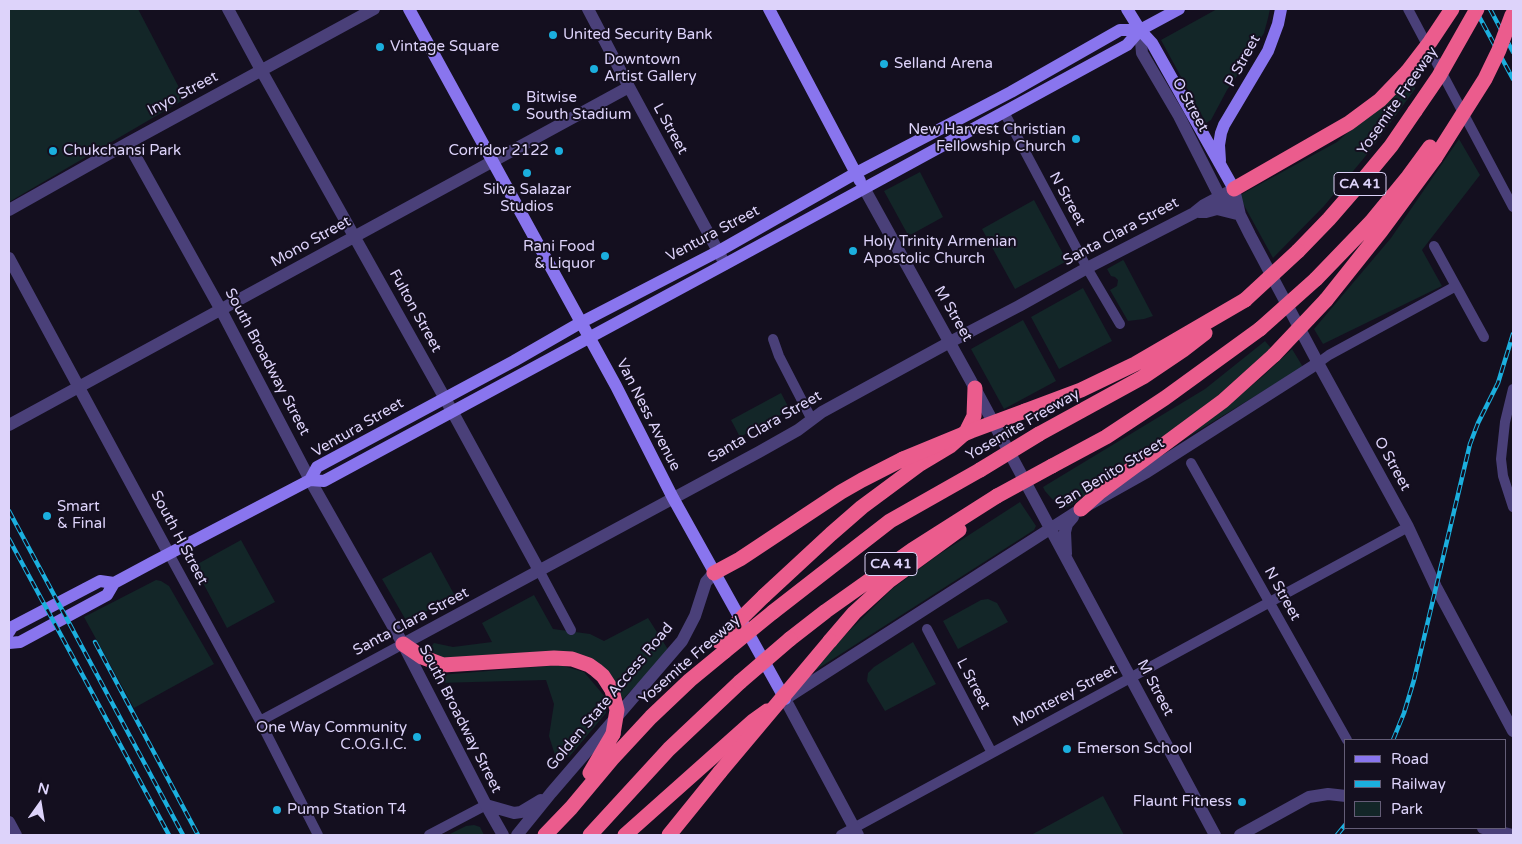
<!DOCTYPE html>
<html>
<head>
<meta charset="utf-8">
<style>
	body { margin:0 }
	#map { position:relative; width:1522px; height:844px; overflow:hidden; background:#140f1f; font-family:"Varela Round",sans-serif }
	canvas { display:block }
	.frame { position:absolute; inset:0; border:10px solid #ddd3fa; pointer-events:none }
	.legend { position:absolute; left:1344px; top:739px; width:162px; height:90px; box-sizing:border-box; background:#140f1f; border:1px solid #645d77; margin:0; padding:6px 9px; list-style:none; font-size:15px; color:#ddd3fa }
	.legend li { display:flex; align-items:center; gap:10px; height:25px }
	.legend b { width:25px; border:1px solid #645d77 }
	.north { position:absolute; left:15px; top:779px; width:50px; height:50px; -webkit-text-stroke:4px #140f1f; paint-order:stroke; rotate:13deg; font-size:14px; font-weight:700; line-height:20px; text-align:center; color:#ddd3fa }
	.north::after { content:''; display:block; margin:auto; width:18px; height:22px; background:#ddd3fa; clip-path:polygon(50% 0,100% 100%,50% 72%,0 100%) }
</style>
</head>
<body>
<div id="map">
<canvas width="1522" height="844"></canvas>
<div class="frame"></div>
<ul class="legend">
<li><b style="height:6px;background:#8975ee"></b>Road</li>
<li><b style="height:6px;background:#1bafde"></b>Railway</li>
<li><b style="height:14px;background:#132628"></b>Park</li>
</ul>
<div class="north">N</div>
</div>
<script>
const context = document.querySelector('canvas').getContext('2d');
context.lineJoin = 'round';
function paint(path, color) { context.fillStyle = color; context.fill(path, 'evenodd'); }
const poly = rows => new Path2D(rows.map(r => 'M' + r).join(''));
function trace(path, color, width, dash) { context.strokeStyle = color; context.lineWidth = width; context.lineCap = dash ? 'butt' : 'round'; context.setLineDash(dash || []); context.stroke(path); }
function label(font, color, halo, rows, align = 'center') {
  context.font = font + ' "Varela Round",sans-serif'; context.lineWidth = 4; context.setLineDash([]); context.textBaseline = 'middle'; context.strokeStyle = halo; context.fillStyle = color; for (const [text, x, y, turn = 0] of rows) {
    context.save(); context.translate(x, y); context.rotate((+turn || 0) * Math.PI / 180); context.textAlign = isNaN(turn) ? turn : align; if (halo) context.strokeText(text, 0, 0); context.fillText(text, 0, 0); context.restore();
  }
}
const green = poly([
	[9,9,138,9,185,99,9,202],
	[1217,9,1270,9,1268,18,1264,33,1242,69,1227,90,1211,120,1206,123,1161,40],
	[1409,78,1414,83,1415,89,1369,152,1324,206,1273,258,1240,198,1242,194,1337,142],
	[1459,139,1480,175,1422,250,1442,286,1323,344,1314,329,1391,238],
	[920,172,943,217,912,234,908,235,884,191],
	[1034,200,1067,261,1015,289,982,229],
	[1123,260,1124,261,1153,316,1144,319,1128,321,1110,290,1117,286,1118,280,1115,277,1111,276,1107,269],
	[1083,288,1112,341,1059,369,1031,317],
	[1023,320,1056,381,1004,409,971,349],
	[1265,341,1271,348,1195,416,1072,505,1067,507,1059,508,1060,504,1052,499,1045,491,1043,487,1205,389],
	[1292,349,1303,367,1173,446,1222,410,1262,377],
	[781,393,790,410,740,437,731,420],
	[1020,502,1036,526,1034,530,808,675,851,629,892,589,938,555],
	[241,540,275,602,227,628,194,566],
	[431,552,455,596,407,622,382,579],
	[156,580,161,581,169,586,214,664,134,708,84,617],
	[534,595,553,629,590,634,604,641,648,618,669,651,623,699,596,662,473,660,437,658,430,648,434,643,453,647,492,642,482,623],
	[988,599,997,603,1008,622,958,649,943,621,981,600],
	[913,642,936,684,885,711,869,684,867,681,868,673,874,667],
	[560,665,584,672,606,698,606,713,569,757,555,755,549,736,554,704,546,680,437,683,434,678,440,675],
	[1103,796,1124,835,1031,835],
	[474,825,480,827,484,835,448,835,466,826]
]);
const minor = poly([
	[1408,9,1513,207],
	[1004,112,1087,268,1120,324],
	[1434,246,1484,337],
	[773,339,779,356,812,420],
	[1318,363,1329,355,1456,286],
	[1513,389,1505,422,1501,459,1503,476,1513,507],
	[1191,463,1347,740],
	[169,554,260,721,318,835],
	[540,572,571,630],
	[927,629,992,753],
	[260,721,403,644],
	[429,835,486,805],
	[841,835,1408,527]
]);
const tertiary = poly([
	[228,9,261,70,452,411,540,572],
	[588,9,629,87,725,264],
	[1140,30,1142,53,1179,116,1220,197,1240,215],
	[128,143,221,310,310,480,403,644,486,805,503,835],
	[864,188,971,381,1215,835],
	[9,210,128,143,374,9],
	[1199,212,1206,212,1217,209,1237,214],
	[9,258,169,554],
	[9,425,629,87],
	[1066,554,1065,532,1067,524,1073,517],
	[403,644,759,452,798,430,822,412,950,342,1019,306,1087,268,1194,213,1204,205,1234,189,1240,215,1250,235,1318,363,1408,527,1436,587,1513,731],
	[486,805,514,813,521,812,541,800],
	[9,822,16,835],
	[1483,828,1513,835],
	[517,835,551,793,682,641,695,616,706,582,714,573],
	[858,835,785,699,1081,509,1147,472,1318,363],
	[1240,835,1309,797,1328,794,1346,796]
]);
const secondary = poly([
	[409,9,616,386,673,498,785,699],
	[769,9,860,181],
	[1127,9,1140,30,1152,43,1234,189],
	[1220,161,1219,145,1221,133,1224,125,1268,51,1278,24,1281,9],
	[310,480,317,467,514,361,580,323,719,251,856,173,1011,92,1120,30,1140,30],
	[9,632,12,627,100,581,114,583],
	[9,643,20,642,107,595,114,583,155,561,310,480,324,481,731,261,1127,45,1140,30,1179,9]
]);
const motorway = poly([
	[1234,189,1349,123,1380,100,1407,72],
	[1298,251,1329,219,1362,181,1391,146,1415,111],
	[1316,279,1371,222,1408,177,1430,147],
	[1326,300,1381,231,1435,158],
	[1025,411,1081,390,1135,364,1245,300],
	[1039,434,1143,377,1183,350,1205,333],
	[1052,466,1106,437,1165,398,1260,329],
	[1081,509,1100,492,1223,401,1274,355],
	[714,573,740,559,841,492,862,480,903,459],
	[764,596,831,534,862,507,920,464,950,446,966,432,974,416,975,388],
	[773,612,890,521,980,470],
	[790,639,826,611,912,550,997,496],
	[830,641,854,613,889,581,959,530],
	[403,644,422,657,443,665,554,658,572,659,589,665,596,670,603,676,612,690],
	[590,773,613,734],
	[545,835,571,808,612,759,651,717,690,680,724,652],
	[590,835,669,749,740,682],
	[625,835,753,721,767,711],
	[669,835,720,772]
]);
const rail = poly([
	[1475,9,1513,79],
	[1490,9,1513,52],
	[9,511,183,835],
	[9,539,169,835],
	[95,642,198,835],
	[1393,740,1404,713,1414,680,1470,444,1478,423,1498,383,1513,334],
	[1337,835,1346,824]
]);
const motorwayBridge = poly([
	[1407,72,1430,42,1452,9],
	[1415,111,1439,76,1477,9],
	[1435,158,1485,79,1499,50,1512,15],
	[1245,300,1298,251],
	[1260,329,1316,279],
	[1274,355,1326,300],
	[903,459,971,431,1025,411],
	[980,470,1039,434],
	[997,496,1052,466],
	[718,641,764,596],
	[724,652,773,612],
	[740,682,790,639],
	[612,690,617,710,613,734],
	[720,772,830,641]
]);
const markers = [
	[553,35,5,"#1bafde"],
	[380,47,5,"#1bafde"],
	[884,64,5,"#1bafde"],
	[594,69,5,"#1bafde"],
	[516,107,5,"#1bafde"],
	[1076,139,5,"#1bafde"],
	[53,151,5,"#1bafde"],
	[559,151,5,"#1bafde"],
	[527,173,5,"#1bafde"],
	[853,251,5,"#1bafde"],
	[605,256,5,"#1bafde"],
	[47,516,5,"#1bafde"],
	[417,737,5,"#1bafde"],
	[1067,749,5,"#1bafde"],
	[1242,802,5,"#1bafde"],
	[277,810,5,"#1bafde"]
];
const shields = [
	[1360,184,52],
	[891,564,52]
];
const shieldNames = [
	["CA 41",1360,184],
	["CA 41",891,564]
];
const poiNames = [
	["United Security Bank",563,35],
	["Vintage Square",390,47],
	["Downtown",604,60],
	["Artist Gallery",604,77],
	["Selland Arena",894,64],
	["Bitwise",526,98],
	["South Stadium",526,115],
	["New Harvest Christian",1066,130,"right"],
	["Fellowship Church",1066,147,"right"],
	["Chukchansi Park",63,151],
	["Corridor 2122",549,151,"right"],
	["Silva Salazar",527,190,"center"],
	["Studios",527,207,"center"],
	["Holy Trinity Armenian",863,242],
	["Apostolic Church",863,259],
	["Rani Food",595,247,"right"],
	["& Liquor",595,264,"right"],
	["Smart",57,507],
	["& Final",57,524],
	["One Way Community",407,728,"right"],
	["C.O.G.I.C.",407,745,"right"],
	["Emerson School",1077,749],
	["Flaunt Fitness",1232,802,"right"],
	["Pump Station T4",287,810]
];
const streetNames = [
	["P Street",1243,61,-61],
	["Inyo Street",183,94,-28],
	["Yosemite Freeway",1398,101,-55],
	["O Street",1190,105,61],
	["L Street",670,129,61],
	["N Street",1067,199,61],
	["Santa Clara Street",1121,232,-28],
	["Ventura Street",713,234,-28],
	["Mono Street",311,242,-29],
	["Fulton Street",415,311,61],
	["M Street",953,314,60],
	["South Broadway Street",267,362,62],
	["Van Ness Avenue",648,415,63],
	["Yosemite Freeway",1023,425,-30],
	["Santa Clara Street",765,427,-30],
	["Ventura Street",358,428,-30],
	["O Street",1392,464,61],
	["San Benito Street",1110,474,-31],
	["South H Street",179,538,62],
	["N Street",1282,594,61],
	["Santa Clara Street",411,622,-28],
	["Yosemite Freeway",690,660,-41],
	["L Street",973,684,62],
	["M Street",1155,688,62],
	["Monterey Street",1065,696,-28],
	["Golden State Access Road",610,697,-50],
	["South Broadway Street",460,719,63]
];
paint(green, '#132628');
trace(minor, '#4a4079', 10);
trace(tertiary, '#4a4079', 12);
trace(secondary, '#8975ee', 12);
trace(motorway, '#eb5c8d', 15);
trace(rail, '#1bafde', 4.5);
trace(rail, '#140f1f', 2.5, [8]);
trace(motorwayBridge, '#eb5c8d', 15);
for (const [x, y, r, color] of markers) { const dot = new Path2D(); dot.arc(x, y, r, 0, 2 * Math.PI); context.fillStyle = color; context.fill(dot); trace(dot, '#140f1f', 2); }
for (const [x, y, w] of shields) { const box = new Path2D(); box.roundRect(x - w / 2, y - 11.5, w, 23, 4); context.fillStyle = '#140f1f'; context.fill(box); trace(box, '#ddd3fa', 1); }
label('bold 14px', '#ddd3fa', null, shieldNames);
label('15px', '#ddd3fa', '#140f1f', poiNames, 'left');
label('15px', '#ddd3fa', '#140f1f', streetNames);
</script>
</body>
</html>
